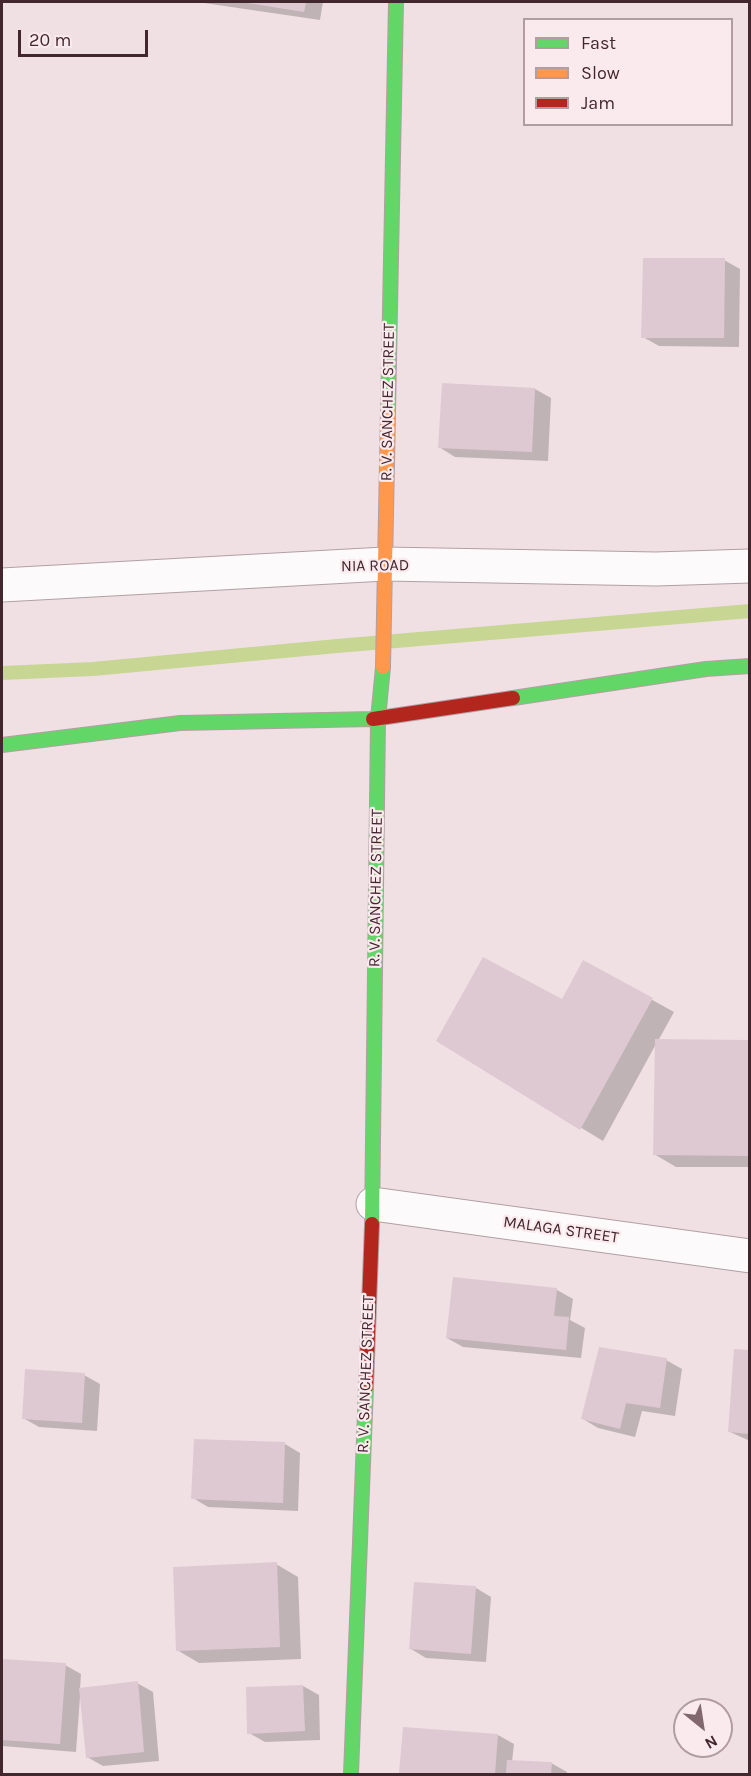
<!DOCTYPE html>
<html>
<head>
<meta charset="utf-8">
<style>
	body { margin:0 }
	#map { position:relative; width:751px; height:1776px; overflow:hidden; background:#f0e0e4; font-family:Karla,sans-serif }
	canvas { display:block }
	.frame { position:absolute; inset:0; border:3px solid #43272f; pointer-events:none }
	.legend { position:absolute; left:523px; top:18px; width:210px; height:108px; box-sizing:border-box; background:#faeaee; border:2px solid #b19ca2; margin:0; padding:8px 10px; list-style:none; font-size:18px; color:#43272f }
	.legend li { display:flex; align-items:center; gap:12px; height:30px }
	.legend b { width:30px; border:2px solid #b19ca2 }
	.north { position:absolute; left:673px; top:1698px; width:60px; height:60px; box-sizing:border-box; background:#faeaee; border:2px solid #b19ca2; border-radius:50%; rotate:150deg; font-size:16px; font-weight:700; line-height:24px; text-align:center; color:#43272f }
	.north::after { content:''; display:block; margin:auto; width:21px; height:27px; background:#80686e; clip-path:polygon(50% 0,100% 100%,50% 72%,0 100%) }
	.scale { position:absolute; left:18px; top:30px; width:130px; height:27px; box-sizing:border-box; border:3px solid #43272f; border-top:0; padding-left:8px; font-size:18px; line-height:21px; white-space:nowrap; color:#43272f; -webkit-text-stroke:4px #faeaee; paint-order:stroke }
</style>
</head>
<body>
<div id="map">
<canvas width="751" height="1776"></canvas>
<div class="frame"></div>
<ul class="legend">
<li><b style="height:8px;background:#63d668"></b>Fast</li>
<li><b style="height:8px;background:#ff974d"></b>Slow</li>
<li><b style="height:8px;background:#b3261e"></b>Jam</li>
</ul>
<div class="north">N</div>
<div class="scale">20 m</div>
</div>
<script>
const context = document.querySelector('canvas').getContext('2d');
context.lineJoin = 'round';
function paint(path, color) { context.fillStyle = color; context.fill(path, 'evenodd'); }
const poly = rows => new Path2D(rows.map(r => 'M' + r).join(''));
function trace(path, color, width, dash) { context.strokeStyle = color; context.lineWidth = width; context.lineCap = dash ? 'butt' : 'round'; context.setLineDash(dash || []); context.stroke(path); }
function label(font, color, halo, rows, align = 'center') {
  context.font = font + ' Karla,sans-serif'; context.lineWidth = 4.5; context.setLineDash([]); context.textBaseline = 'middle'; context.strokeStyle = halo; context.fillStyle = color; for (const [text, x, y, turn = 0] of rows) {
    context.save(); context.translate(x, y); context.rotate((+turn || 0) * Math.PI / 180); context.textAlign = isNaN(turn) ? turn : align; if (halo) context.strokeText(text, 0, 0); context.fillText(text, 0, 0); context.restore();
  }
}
const shadow = poly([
	[197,2,323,2,320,20],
	[724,260,740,269,739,347,659,346,643,337],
	[443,385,535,389,551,398,548,461,455,457,439,447],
	[584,962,674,1012,658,1041,750,1042,750,1167,676,1167,654,1154,656,1044,603,1141,438,1041,563,1001],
	[455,1279,557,1290,573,1299,570,1320,585,1328,581,1358,463,1347,447,1338],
	[750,1352,750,1441,730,1432],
	[666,1360,682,1369,675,1416,642,1411,635,1437,598,1428,583,1419],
	[84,1375,100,1384,97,1431,39,1427,23,1418],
	[285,1444,300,1453,298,1511,208,1507,193,1498],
	[276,1564,298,1577,301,1659,199,1663,177,1650],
	[476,1588,491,1597,486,1662,426,1658,411,1649],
	[2,1661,65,1665,81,1674,80,1689,137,1683,153,1692,159,1761,103,1766,87,1757,81,1697,80,1697,76,1752,2,1746],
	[303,1686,319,1695,320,1740,265,1742,249,1733],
	[498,1735,514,1744,512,1762,551,1763,567,1772,567,1774,405,1774,401,1772]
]);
const stream = poly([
	[2,673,93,669,337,646,750,611]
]);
const building = poly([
	[242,2,306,2,304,12],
	[643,258,725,258,724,338,641,338],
	[442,383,535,388,532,452,438,448],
	[483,957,562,999,583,960,653,998,580,1130,436,1041],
	[655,1039,750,1040,750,1156,653,1155],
	[453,1277,557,1288,554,1316,569,1317,566,1350,446,1338],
	[599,1347,667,1358,660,1408,626,1403,620,1429,581,1419],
	[734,1349,750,1350,750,1434,728,1432],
	[25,1369,85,1373,82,1423,22,1419],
	[194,1439,285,1442,283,1503,191,1499],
	[277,1562,280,1647,176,1651,173,1567],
	[414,1582,476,1586,471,1654,409,1649],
	[2,1659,66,1663,60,1744,2,1740],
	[138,1681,144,1752,86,1758,79,1688],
	[303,1685,305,1731,247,1734,246,1687],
	[403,1727,498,1734,495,1774,399,1773],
	[507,1760,552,1762,551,1774,506,1774]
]);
const street = poly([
	[2,585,385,564,656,569,750,566],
	[373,1204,750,1256]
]);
const fast = poly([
	[388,412,396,2],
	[513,698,706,669,750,666],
	[2,745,180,723,373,719],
	[372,1224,378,719,383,667],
	[351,1774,366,1387]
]);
const slow = poly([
	[383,667,388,412]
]);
const jam = poly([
	[373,719,513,698],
	[366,1387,372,1224]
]);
const streetNames = [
	["R. V. SANCHEZ STREET",388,402,-89],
	["NIA ROAD",375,566,-1],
	["R. V. SANCHEZ STREET",376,888,-89],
	["MALAGA STREET",561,1230,8],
	["R. V. SANCHEZ STREET",366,1374,-88]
];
paint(shadow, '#0003');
trace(stream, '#c8d693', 14);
paint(building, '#dec9d3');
trace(street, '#b29fa4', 35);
trace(fast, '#b29fa4', 16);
trace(slow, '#b29fa4', 16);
trace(jam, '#b29fa4', 16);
trace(street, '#fdfafb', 33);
trace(fast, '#63d668', 14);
trace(slow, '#ff974d', 14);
trace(jam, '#b3261e', 14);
label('16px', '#43272f', '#faeaee', streetNames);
</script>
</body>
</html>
